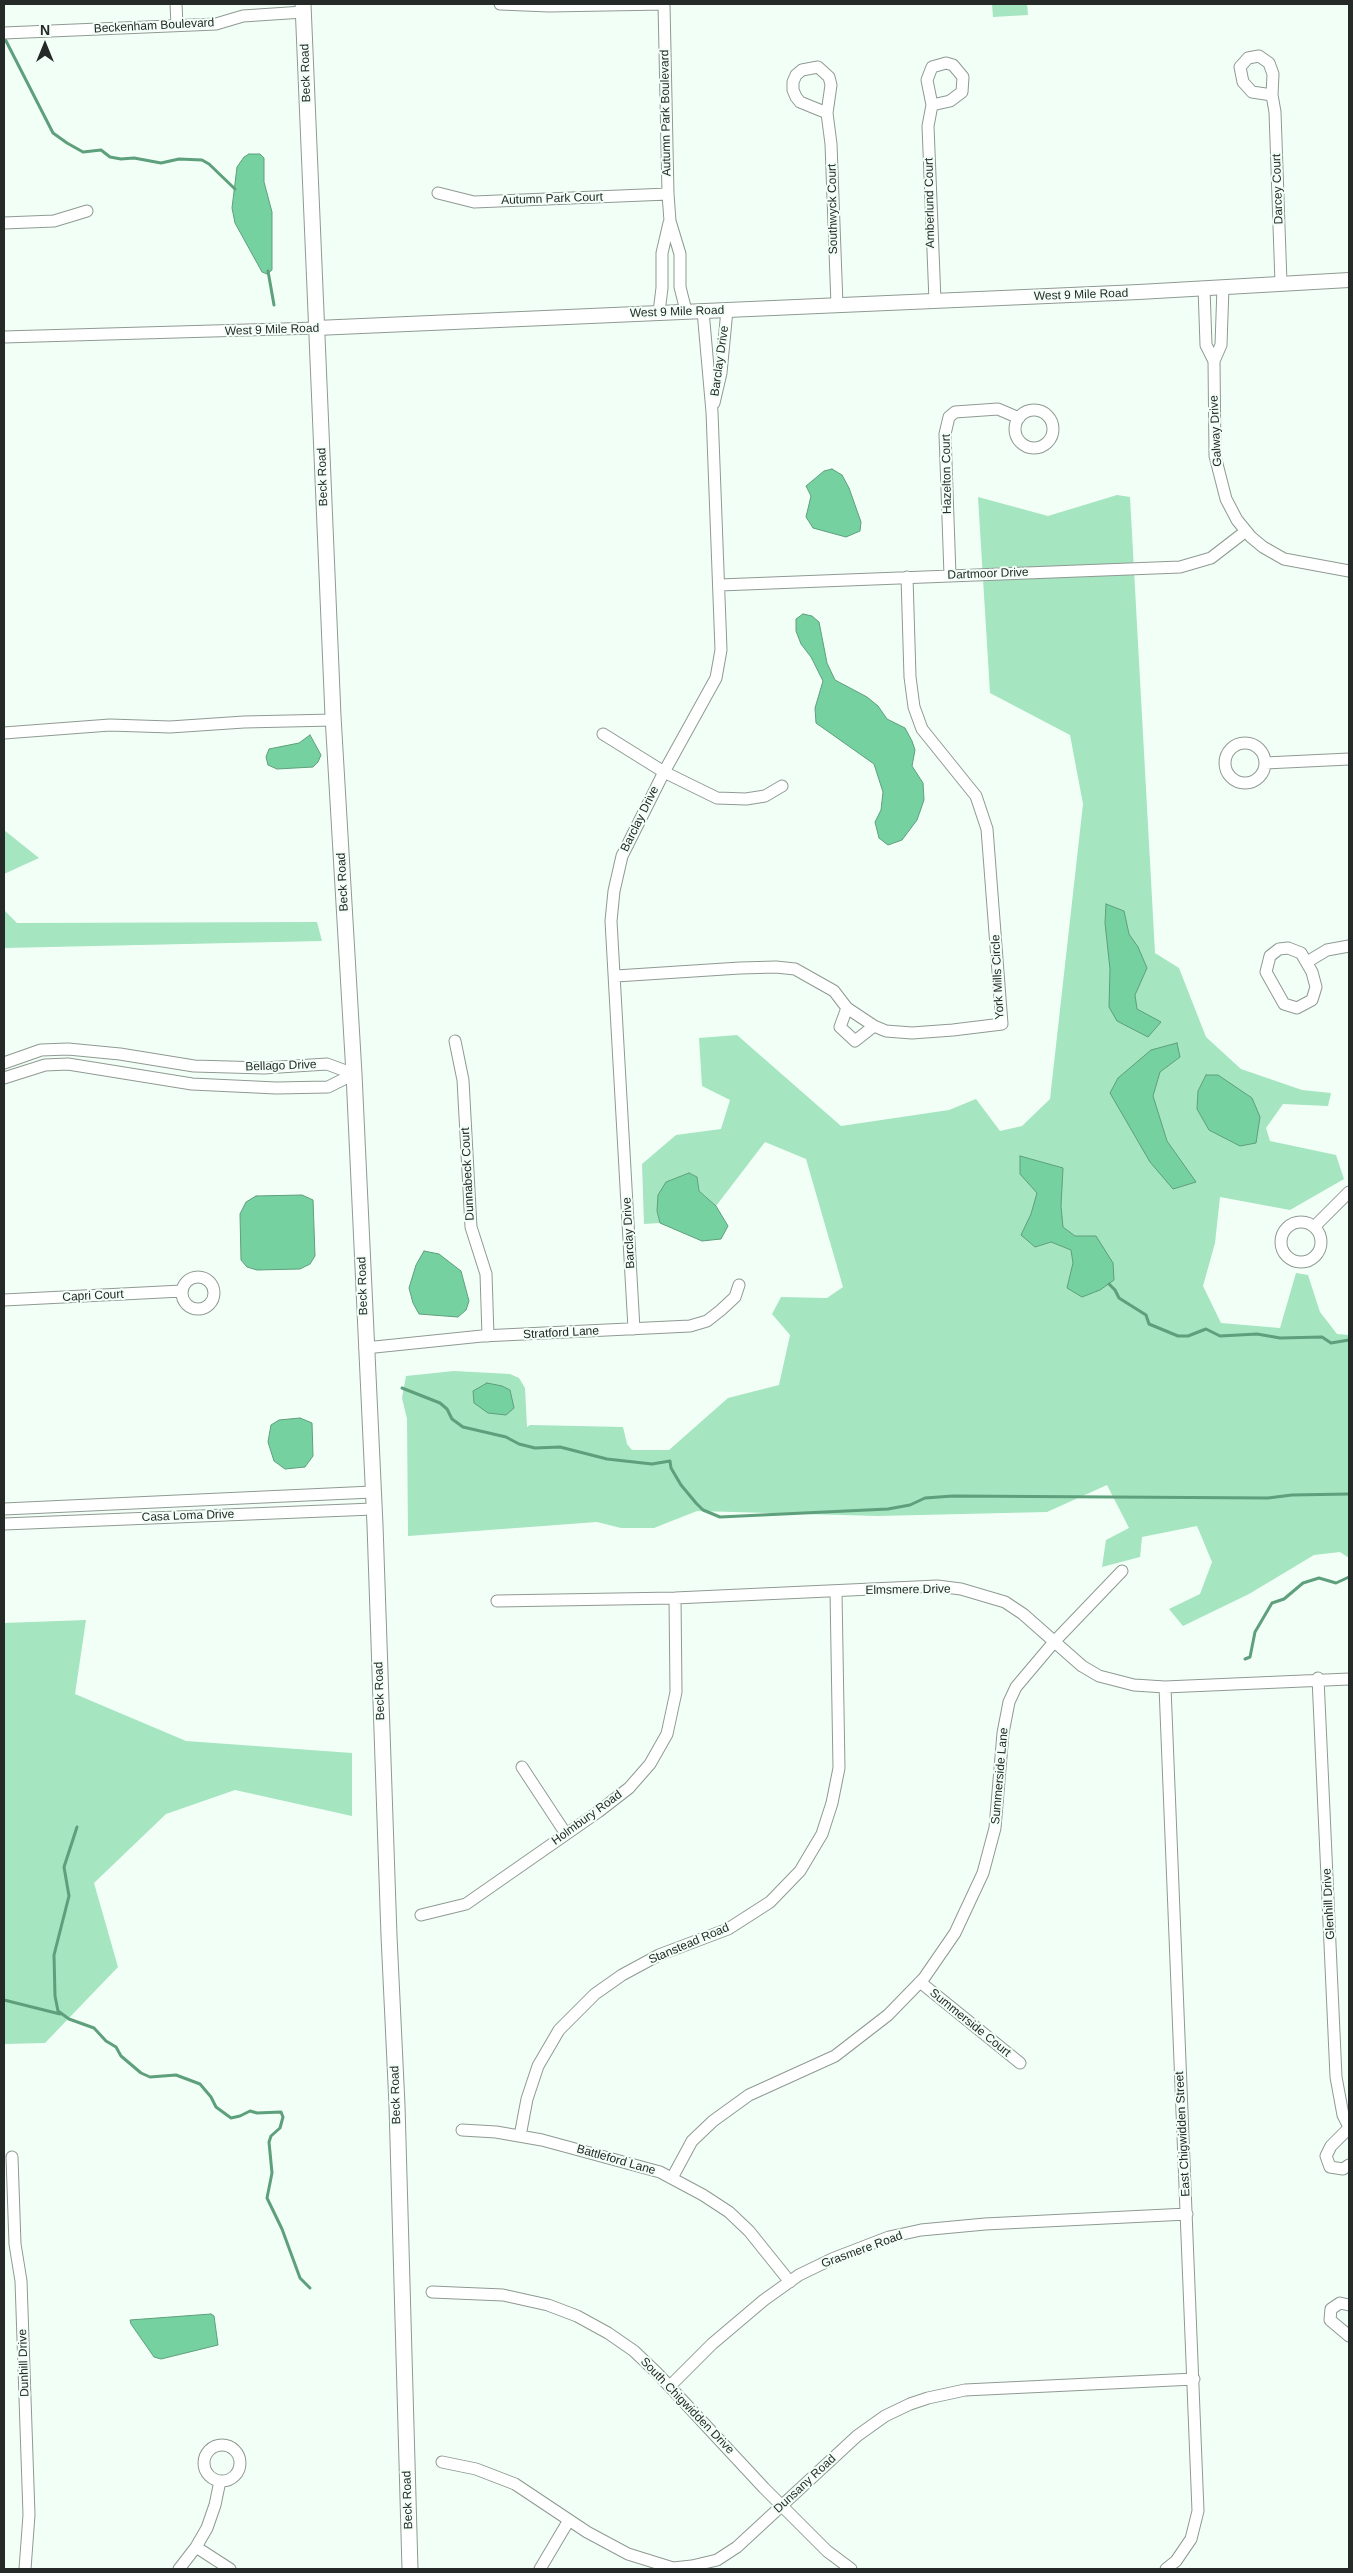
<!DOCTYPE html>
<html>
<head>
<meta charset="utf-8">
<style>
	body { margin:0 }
	#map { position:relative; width:1353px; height:2573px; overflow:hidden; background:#f2fff7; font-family:Helvetica,sans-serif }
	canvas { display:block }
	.frame { position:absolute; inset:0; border:5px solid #252927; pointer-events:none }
	.north { position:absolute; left:20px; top:20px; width:50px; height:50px; -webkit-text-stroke:4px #f2fff7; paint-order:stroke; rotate:0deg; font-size:14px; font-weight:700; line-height:20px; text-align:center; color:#252927 }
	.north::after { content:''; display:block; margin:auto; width:18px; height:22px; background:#252927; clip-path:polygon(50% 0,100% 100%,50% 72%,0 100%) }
</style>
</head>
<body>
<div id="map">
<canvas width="1353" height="2573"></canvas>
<div class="frame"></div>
<div class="north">N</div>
</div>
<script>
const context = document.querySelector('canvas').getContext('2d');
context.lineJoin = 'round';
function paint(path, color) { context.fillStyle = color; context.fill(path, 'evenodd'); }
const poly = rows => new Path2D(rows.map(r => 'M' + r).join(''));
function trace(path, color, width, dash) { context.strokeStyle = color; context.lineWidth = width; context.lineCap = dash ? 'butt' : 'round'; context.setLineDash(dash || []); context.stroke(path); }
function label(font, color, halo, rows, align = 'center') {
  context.font = font + ' Helvetica,sans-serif'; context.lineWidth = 4; context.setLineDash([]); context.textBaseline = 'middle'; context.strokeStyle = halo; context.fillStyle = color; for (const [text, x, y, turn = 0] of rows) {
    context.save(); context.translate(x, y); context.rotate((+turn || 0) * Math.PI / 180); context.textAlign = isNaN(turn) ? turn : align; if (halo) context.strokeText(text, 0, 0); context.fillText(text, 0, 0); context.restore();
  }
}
const green = poly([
	[992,4,1027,4,1028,15,993,17],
	[1117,495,1130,497,1155,953,1179,968,1206,1037,1241,1069,1302,1090,1331,1093,1328,1106,1283,1104,1266,1128,1270,1141,1336,1155,1344,1179,1290,1210,1220,1197,1215,1243,1203,1286,1221,1323,1280,1328,1296,1273,1308,1275,1320,1312,1337,1334,1349,1335,1349,1558,1340,1552,1314,1555,1249,1594,1183,1626,1169,1609,1200,1594,1212,1562,1197,1526,1142,1537,1140,1557,1102,1567,1106,1540,1129,1528,1107,1485,1047,1512,878,1516,697,1511,654,1528,621,1528,597,1522,408,1536,407,1419,402,1398,406,1376,454,1371,510,1374,519,1378,525,1388,527,1427,530,1425,623,1427,627,1444,632,1450,669,1450,728,1398,779,1385,790,1335,772,1314,781,1297,827,1298,843,1287,806,1159,765,1142,716,1206,699,1191,697,1177,689,1173,666,1182,657,1211,660,1223,644,1224,642,1164,676,1135,721,1129,730,1100,702,1086,699,1038,737,1035,841,1126,949,1110,976,1099,1000,1131,1022,1126,1050,1099,1083,804,1070,735,990,693,978,497,1048,516],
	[4,830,39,858,4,874],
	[4,910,17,923,317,922,322,941,4,948],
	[86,1620,75,1694,186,1741,352,1753,352,1816,235,1790,166,1814,94,1883,118,1967,45,2043,4,2044,4,1623]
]);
const water = poly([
	[249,154,260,154,264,158,264,182,272,212,272,270,267,274,262,272,235,223,232,208,237,167,244,157,249,154],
	[832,469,842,475,849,488,861,522,860,531,846,537,813,528,806,517,811,496,806,486,824,471,832,469],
	[803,614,812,616,819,622,827,663,835,680,867,697,878,706,887,719,905,728,912,741,915,750,912,766,923,783,924,800,917,820,902,840,888,845,879,838,875,822,881,810,883,792,874,764,816,723,815,708,823,681,811,657,801,644,796,631,796,619,803,614],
	[310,735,321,755,318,762,313,767,277,769,268,765,266,757,269,749,299,743,310,735],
	[1106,904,1124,911,1129,934,1138,947,1147,968,1135,995,1137,1009,1161,1022,1148,1037,1117,1021,1109,1007,1110,969,1105,923,1106,904],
	[1177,1043,1180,1057,1160,1072,1153,1096,1167,1141,1196,1182,1173,1189,1150,1162,1110,1093,1118,1078,1151,1050,1177,1043],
	[1206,1075,1218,1075,1252,1098,1260,1117,1256,1143,1240,1146,1209,1130,1197,1109,1198,1091,1206,1075],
	[1020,1156,1063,1168,1061,1206,1063,1227,1075,1236,1096,1236,1113,1263,1114,1280,1100,1290,1082,1297,1067,1288,1073,1263,1071,1250,1051,1242,1035,1247,1021,1235,1031,1214,1037,1193,1020,1174,1020,1156],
	[689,1173,697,1177,699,1191,716,1206,728,1226,721,1239,702,1241,660,1223,657,1211,658,1195,666,1182,689,1173],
	[256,1196,302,1195,313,1200,315,1256,310,1264,300,1269,257,1270,247,1267,241,1260,240,1214,246,1202,256,1196],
	[424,1251,439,1254,461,1271,469,1301,466,1310,458,1317,419,1314,413,1303,409,1288,416,1265,424,1251],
	[487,1383,502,1386,510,1390,514,1408,506,1415,488,1413,474,1403,473,1391,487,1383],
	[300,1418,312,1423,313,1456,305,1467,285,1469,274,1461,268,1442,271,1425,279,1420,300,1418],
	[211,2314,214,2316,218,2345,161,2359,154,2357,131,2324,130,2320,211,2314]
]);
const stream = poly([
	[4,37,53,133,67,143,83,152,101,150,110,157,121,159,134,158,161,163,179,159,202,160,209,164,235,189],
	[268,271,274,305],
	[1109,1284,1115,1290,1119,1298,1146,1315,1149,1324,1178,1336,1188,1336,1206,1329,1220,1336,1257,1334,1280,1338,1322,1337,1331,1343,1349,1340],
	[402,1388,440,1403,447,1409,452,1419,463,1427,506,1437,519,1444,535,1448,560,1447,607,1459,652,1464,670,1461,671,1468,681,1485,696,1503,703,1510,720,1517,888,1509,910,1505,925,1498,953,1496,1268,1498,1292,1495,1349,1494],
	[1245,1659,1250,1657,1255,1632,1272,1603,1284,1599,1303,1583,1319,1578,1336,1583,1349,1577],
	[77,1827,64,1867,69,1896,54,1955,55,1996,58,2011,69,2019,94,2028,106,2041,116,2047,121,2056,141,2073,150,2077,176,2075,200,2084,211,2097,216,2107,231,2118,240,2116,250,2111,257,2113,281,2112,283,2117,280,2128,271,2136,269,2142,272,2173,267,2198,282,2229,300,2278,310,2288],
	[4,2000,60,2014]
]);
const minor = poly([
	[176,4,177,25],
	[500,4,549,6,664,4],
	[664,4,668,194,670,221,680,254,680,287,686,311],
	[4,33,216,24,243,16,303,12],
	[1272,95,1252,92,1243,82,1240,67,1248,58,1259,56,1269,63,1273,74,1272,95,1275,112,1281,283],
	[932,105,950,101,962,92,963,77,953,65,946,63,932,67,927,80,932,105,928,126,935,301],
	[827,113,800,102,796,97,793,90,793,82,796,75,802,70,818,67,829,77,831,85,827,113,831,144,837,305],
	[438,193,474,202,668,194],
	[4,223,54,221,87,211],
	[1223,287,1221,345,1214,361,1215,456,1226,499,1237,520,1251,537,1263,547,1284,559,1349,571],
	[1204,288,1206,345,1214,361],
	[659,312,662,288,662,253,669,223],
	[4,337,316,328],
	[714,403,721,373,727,310],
	'1015 429a19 19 0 1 1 38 0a19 19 0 1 1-38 0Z',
	[950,575,945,434,949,417,955,412,998,409,1019,418],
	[720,585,1180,567,1211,558,1246,531],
	[4,733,110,725,170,727,244,722,333,720],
	[603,734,664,772,717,798,746,799,765,796,782,786],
	'1225 763a20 20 0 1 1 40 0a20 20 0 1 1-40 0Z',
	[1265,763,1349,759],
	[1288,948,1301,953,1312,972,1316,987,1312,1000,1297,1008,1284,1004,1266,972,1270,956,1279,949,1288,948],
	[1307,962,1327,950,1349,946],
	[616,976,740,968,776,967,795,969,834,991,847,1008,874,1026,886,1031,912,1033,953,1030,1002,1024,987,829,976,796,922,729,914,707,910,677,907,577],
	[847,1008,840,1027,855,1041,874,1026],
	[455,1041,463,1080,471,1227,486,1274,488,1336],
	[4,1063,41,1050,68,1049,120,1054,194,1066,264,1068,327,1064,354,1074],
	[4,1078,45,1065,68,1064,192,1084,276,1088,328,1087,354,1074],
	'1281 1242a20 20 0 1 1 40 0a20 20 0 1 1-40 0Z',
	[1314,1227,1349,1192],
	'182 1293a16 16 0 1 1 32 0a16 16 0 1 1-32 0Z',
	[4,1300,182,1291],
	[634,1329,611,921,614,891,622,856,664,772,716,678,721,650,712,412,703,311],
	[365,1348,482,1336,690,1326,707,1321,721,1310,735,1297,739,1285],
	[4,1509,372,1492],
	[4,1524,373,1509],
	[497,1601,675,1598,937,1586,961,1589,1005,1602,1023,1614,1082,1666,1099,1676,1134,1685,1165,1687,1349,1679],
	[1318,1678,1336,2077,1343,2115,1349,2127],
	[1165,1687,1198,2511,1191,2539,1176,2561,1166,2569],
	[522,1767,566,1834],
	[421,1915,466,1904,598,1812,629,1788,650,1764,667,1734,676,1692,675,1598],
	[920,1982,1020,2063],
	[1349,2128,1331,2146,1326,2156,1330,2167,1343,2169,1349,2165],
	[462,2130,496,2132,542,2140,660,2172,703,2195,729,2212,749,2231,790,2282],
	[520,2136,527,2099,538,2066,559,2030,595,1994,622,1975,659,1955,728,1929,770,1902,800,1871,822,1834,832,1803,839,1768,836,1592],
	[12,2157,15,2244,21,2281,29,2515,25,2569],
	[672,2178,692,2141,713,2121,749,2095,835,2056,888,2015,924,1978,955,1933,983,1873,995,1828,1003,1733,1009,1702,1016,1687,1054,1642,1122,1571],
	[432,2292,503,2295,548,2305,577,2316,608,2333,634,2351,657,2373,764,2488,827,2551,851,2569],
	[1349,2305,1340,2303,1331,2309,1330,2320,1349,2336],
	[670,2386,712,2344,764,2300,799,2275,832,2259,889,2237,921,2230,985,2224,1187,2214],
	'204 2463a18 18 0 1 1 36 0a18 18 0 1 1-36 0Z',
	[442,2462,476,2469,515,2484,587,2532,628,2554,673,2568,692,2566,717,2560,737,2547,857,2436,885,2416,910,2404,928,2398,965,2390,1194,2379],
	[196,2547,230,2569],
	[179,2569,196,2547,207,2528,215,2505,220,2481],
	[540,2569,569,2520]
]);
const tertiary = poly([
	[316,328,1139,292,1349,280]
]);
const secondary = poly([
	[303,4,333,716,354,1074,375,1525,389,1936,397,2105,410,2569]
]);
const streetNames = [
	["Beckenham Boulevard",154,26,-3],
	["Beck Road",306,73,-92],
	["Autumn Park Boulevard",666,113,-91],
	["Darcey Court",1278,189,-92],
	["Autumn Park Court",552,199,-2],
	["Amberlund Court",930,203,-91],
	["Southwyck Court",833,209,-91],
	["West 9 Mile Road",1081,295,-2],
	["West 9 Mile Road",677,312,-2],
	["West 9 Mile Road",272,330,-2],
	["Barclay Drive",720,361,-82],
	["Galway Drive",1216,431,-93],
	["Hazelton Court",947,474,-91],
	["Beck Road",323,477,-92],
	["Dartmoor Drive",988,574,-2],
	["Barclay Drive",640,819,-64],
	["Beck Road",343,882,-93],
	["York Mills Circle",998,977,-93],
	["Bellago Drive",281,1066,-2],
	["Dunnabeck Court",468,1174,-93],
	["Barclay Drive",629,1233,-93],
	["Beck Road",363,1286,-92],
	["Capri Court",93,1296,-3],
	["Stratford Lane",561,1333,-3],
	["Casa Loma Drive",188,1516,-2],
	["Elmsmere Drive",908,1590,-1],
	["Beck Road",380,1691,-92],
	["Summerside Lane",1000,1776,-85],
	["Holmbury Road",587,1818,-36],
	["Glenhill Drive",1329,1904,-93],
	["Stanstead Road",689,1944,-23],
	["Summerside Court",970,2023,39],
	["Beck Road",396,2095,-92],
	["East Chigwidden Street",1183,2134,-93],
	["Battleford Lane",616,2160,16],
	["Grasmere Road",862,2250,-20],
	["Dunhill Drive",24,2363,-92],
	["South Chigwidden Drive",687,2406,46],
	["Dunsany Road",805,2484,-43],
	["Beck Road",408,2500,-92]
];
paint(green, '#a5e5c0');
paint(water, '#76d1a0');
trace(water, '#5e9f7c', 1);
trace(stream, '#5e9f7c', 3);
trace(minor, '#8f9a93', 13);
trace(tertiary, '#8f9a93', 16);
trace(secondary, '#8f9a93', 17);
trace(minor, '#fff', 11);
trace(tertiary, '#fff', 14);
trace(secondary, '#fff', 15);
label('12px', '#252927', '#f2fff7', streetNames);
</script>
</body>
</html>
